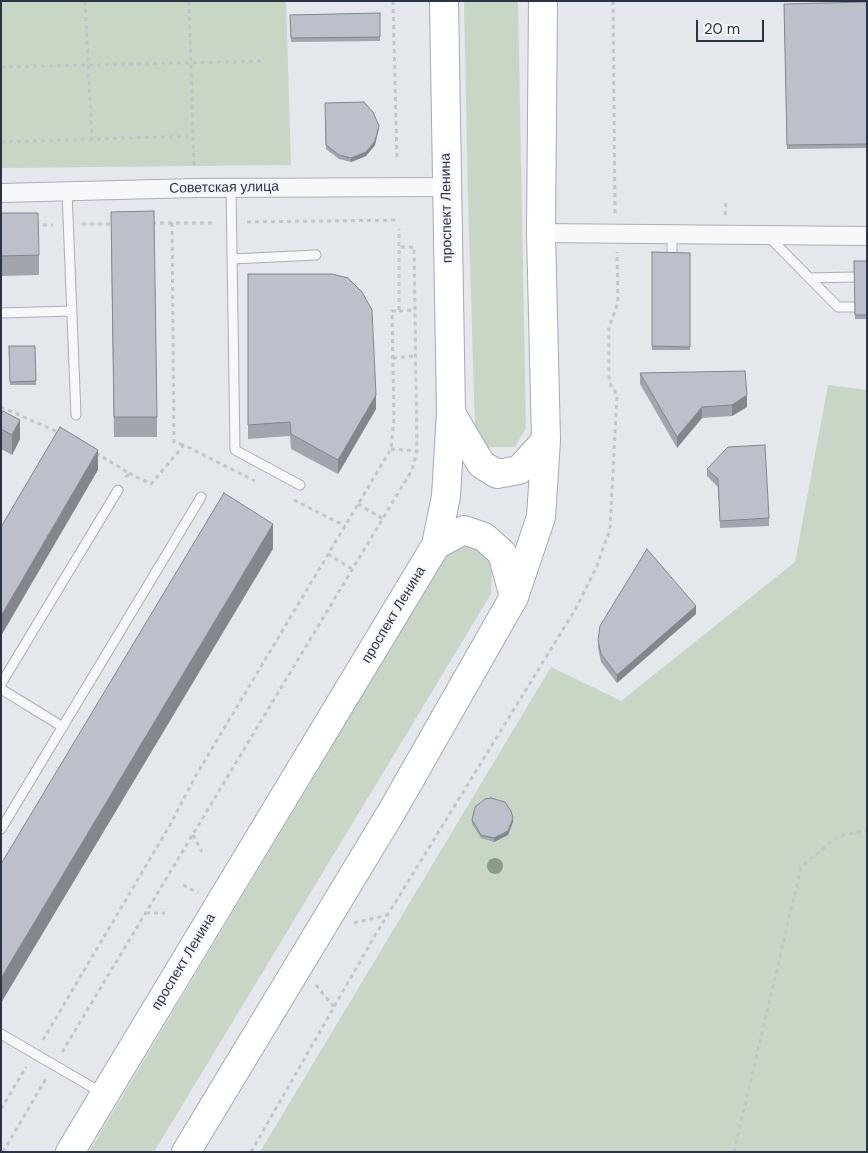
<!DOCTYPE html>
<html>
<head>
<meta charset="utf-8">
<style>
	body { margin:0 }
	#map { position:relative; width:868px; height:1153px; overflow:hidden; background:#e4e7ec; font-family:"DM Sans",sans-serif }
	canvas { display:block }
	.frame { position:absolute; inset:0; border:2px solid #2b3445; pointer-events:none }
	.scale { position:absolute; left:696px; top:20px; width:68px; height:22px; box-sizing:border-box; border:2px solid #2b3445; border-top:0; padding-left:6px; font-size:15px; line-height:18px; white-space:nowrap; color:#2b3445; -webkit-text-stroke:4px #f4f6f9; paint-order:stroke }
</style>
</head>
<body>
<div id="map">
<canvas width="868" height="1153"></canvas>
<div class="frame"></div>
<div class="scale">20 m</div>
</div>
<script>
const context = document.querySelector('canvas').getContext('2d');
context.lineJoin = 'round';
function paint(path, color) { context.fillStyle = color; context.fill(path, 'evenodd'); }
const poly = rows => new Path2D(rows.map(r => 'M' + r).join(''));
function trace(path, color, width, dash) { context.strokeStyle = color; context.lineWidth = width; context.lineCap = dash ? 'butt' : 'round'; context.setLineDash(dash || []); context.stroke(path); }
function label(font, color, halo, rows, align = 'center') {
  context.font = font + ' "DM Sans",sans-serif'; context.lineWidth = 4; context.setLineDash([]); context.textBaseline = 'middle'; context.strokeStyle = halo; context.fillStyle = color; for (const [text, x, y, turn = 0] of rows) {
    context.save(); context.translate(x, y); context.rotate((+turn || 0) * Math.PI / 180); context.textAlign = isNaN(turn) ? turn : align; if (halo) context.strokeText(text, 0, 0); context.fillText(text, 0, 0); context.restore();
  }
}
const green = poly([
	[1,1,286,1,291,165,1,168],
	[464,1,518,1,526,428,515,447,488,447,475,427,468,199],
	[828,385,867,390,867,1152,260,1152,551,667,621,701,795,562],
	[471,543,492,561,491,594,154,1152,89,1152,444,559,459,545]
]);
const path = poly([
	[85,1,92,139],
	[189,1,194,168],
	[393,1,397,160],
	[613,1,615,216],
	[1,67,265,61],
	[1,142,193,136],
	[725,215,726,200],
	[247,222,399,220],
	[152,223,216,223],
	[172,223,174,442,184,445],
	[82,224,113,224],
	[35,225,53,225],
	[399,311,414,310],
	[393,358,414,356],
	[1,407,60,433],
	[391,449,417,451],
	[96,453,129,473,125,479],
	[129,473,151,484,184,445,255,481],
	[294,500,345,526],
	[358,504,383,519],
	[328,554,352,569],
	[193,835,202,852],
	[183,885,198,893],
	[146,913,165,913],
	[354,923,387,915],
	[316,985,334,1007],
	[43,1040,170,825,195,777,391,449,394,418,392,311,399,311,399,229],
	[62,1052,412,470,417,451,414,247,399,247],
	[1,1109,26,1067],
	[3,1152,47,1077],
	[251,1152,374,937,575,610,596,568,610,529,617,395,609,382,609,327,618,303,617,252],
	[734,1152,801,867,837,837,867,830]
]);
const lane = poly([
	[231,187,235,450,300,485],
	[67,192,76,415],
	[768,236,838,307,854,307],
	[672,257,672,235],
	[232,259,316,255],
	[810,278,854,277],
	[1,313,72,311],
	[1,684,118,490],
	[1,689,63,727],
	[1,829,201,497],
	[1,1034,102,1093]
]);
const street = poly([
	[1,193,195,188,447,187],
	[541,233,867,236]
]);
const primary = poly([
	[451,413,481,464,497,474,519,470,546,440],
	[436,545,464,530,484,537,502,553,514,597],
	[70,1152,436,545,446,496,451,413,444,1],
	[186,1152,392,811,514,597,541,517,546,440,541,233,543,1]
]);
const trees = [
	[495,866]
];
const wall = poly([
	[867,2,867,148,787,149,784,4],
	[380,13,380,41,291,42,290,15],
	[325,103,379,129,375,145,366,156,351,162,339,159,326,149],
	[1,213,39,255,39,275,1,276],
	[111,232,157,417,157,437,114,437],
	[652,252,690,253,690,350,652,350],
	[854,261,867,261,867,319,855,319],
	[248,274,376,409,338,474,291,449,290,436,248,439],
	[9,346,35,346,36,385,10,385],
	[640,373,747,407,732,416,702,418,677,448,640,384],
	[1,415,20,439,12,455,1,449],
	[707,469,769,518,769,526,720,528,718,487,707,476],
	[696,614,617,683,601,662,598,648,598,640],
	[472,820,513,822,508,835,494,842,481,838,472,824]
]);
const shadedWall = poly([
	[379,126,375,145,366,156,351,162,351,158],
	[376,395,376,409,338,474,338,460],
	[747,395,747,407,732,416,732,405],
	[702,407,702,418,677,448,677,437],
	[20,420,20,439,12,455,12,435],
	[98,450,98,470,1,636,1,616],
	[273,524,273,549,1,1003,1,978],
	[696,606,696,614,617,683,617,675],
	[513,818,513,822,508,835,494,842,494,838]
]);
const building = poly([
	[867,2,867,144,787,145,784,4,867,2],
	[380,13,380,37,291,38,290,15,380,13],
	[364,102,373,112,379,126,375,141,366,152,351,158,339,155,326,145,325,103,364,102],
	[154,211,157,417,114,417,111,212,154,211],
	[1,213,38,213,39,255,1,256,1,213],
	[652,252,690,253,690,347,652,346,652,252],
	[854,261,867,261,867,315,855,315,854,261],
	[248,274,332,274,348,278,362,292,372,310,376,395,338,460,291,434,290,422,248,425,248,274],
	[9,346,35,346,36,381,10,382,9,346],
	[745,371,747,395,732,405,702,407,677,437,640,373,745,371],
	[3,411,20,420,12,435,1,429,1,415,3,411],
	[60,427,98,450,1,616,1,527,60,427],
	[765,445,769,518,720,521,718,479,707,469,728,447,765,445],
	[224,493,273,524,1,978,1,864,224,493],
	[647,549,696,606,617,675,601,654,598,640,600,626,647,549],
	[491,798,505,802,511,811,513,818,508,831,494,838,481,835,472,820,475,807,485,799,491,798]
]);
const streetNames = [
	["Советская улица",224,188,-1],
	["проспект Ленина",447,208,-91],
	["проспект Ленина",394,615,-59],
	["проспект Ленина",184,962,-59]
];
paint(green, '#c9d6c5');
trace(lane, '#a9aeb7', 11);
trace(street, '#a9aeb7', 20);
trace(primary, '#a3abb8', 30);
trace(path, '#c2c5cb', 3, [4, 4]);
trace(lane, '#f7f8fa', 9);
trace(street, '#f7f8fa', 18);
trace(primary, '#fff', 28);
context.fillStyle = '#899d89';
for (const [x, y] of trees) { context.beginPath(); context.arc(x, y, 8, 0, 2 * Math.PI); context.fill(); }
paint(wall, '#a1a5ae');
paint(shadedWall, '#83868d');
paint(building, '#bbc0ca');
trace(building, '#83868d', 1);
label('14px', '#2b3445', '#f4f6f9', streetNames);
</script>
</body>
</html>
